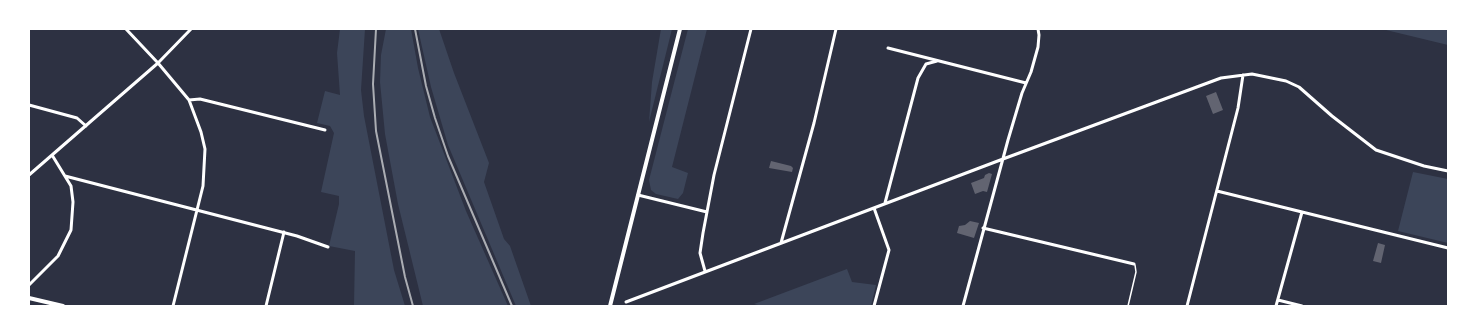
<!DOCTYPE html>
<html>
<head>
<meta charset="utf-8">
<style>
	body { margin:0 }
	#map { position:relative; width:1477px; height:335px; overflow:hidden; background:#2d3142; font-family:"Roboto Condensed",sans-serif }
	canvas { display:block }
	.frame { position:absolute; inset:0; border:30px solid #fff; pointer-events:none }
</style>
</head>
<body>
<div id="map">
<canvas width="1477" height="335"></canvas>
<div class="frame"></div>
</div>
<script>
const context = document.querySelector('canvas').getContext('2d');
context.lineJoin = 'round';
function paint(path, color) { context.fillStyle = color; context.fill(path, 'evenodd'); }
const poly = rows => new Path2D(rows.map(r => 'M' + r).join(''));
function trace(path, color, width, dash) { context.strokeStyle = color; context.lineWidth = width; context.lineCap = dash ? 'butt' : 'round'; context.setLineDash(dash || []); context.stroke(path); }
const green = poly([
	[340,29,365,29,361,90,364,116,394,270,405,306,354,306,355,251,329,246,339,204,339,196,321,192,334,133,330,126,317,123,325,91,340,95,337,53],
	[386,29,411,29,418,68,430,117,466,211,508,306,423,306,398,204,385,134,380,82,381,55],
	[418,29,439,29,454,73,489,163,484,182,504,239,510,246,531,306,516,306,448,145,431,87],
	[661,29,672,29,649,122,652,82],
	[688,29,707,29,672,167,688,173,683,193,678,199,656,194,651,190,649,180],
	[1383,29,1448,29,1448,45,1386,30],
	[1413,172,1448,179,1448,243,1398,231],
	[847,269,852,282,876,285,871,306,762,306,754,304]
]);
const building = poly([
	[1216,92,1223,110,1213,114,1206,96],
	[771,161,791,166,793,168,792,172,769,168],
	[989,173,992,174,987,192,983,191,975,194,971,183,984,178,985,175],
	[970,221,979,223,974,238,957,233,959,226,965,225],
	[1378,243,1385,245,1381,263,1373,261]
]);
const service = poly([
	[1128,306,1136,272,1135,265]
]);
const minor = poly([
	[126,29,158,63,189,100,201,132,205,149,203,186,173,306],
	[888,48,1026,83],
	[189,100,200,99,325,130],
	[29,105,77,118,86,126],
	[29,175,158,63,191,29],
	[65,176,297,236,328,247],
	[1217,191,1448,248],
	[638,195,707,212],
	[885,203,918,78,926,64,937,61],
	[874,208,889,250,874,306],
	[983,228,1134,264],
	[781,243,814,123,836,29],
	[705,271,700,253,703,233,714,175,751,29],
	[29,285,58,256,71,230,73,202,71,186,52,155],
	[1278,300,1302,306],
	[626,302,1003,159,1221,78,1252,74,1286,81,1299,87,1332,116,1376,150,1424,166,1448,171],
	[266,306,284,232],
	[963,306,1008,140,1022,93,1031,72,1038,47,1039,35,1038,29],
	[1187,306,1238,108,1243,75],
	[1276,306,1302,212]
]);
const secondary = poly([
	[29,298,63,306],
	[610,306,680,29]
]);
const rail = poly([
	[376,29,373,84,376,131,405,277,413,306],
	[415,29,426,86,435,118,448,156,512,306]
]);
paint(green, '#3c4559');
paint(building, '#626471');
trace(service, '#fff', 1.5);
trace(minor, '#fff', 3);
trace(secondary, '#fff', 4);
trace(rail, '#abadb3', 2);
</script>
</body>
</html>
